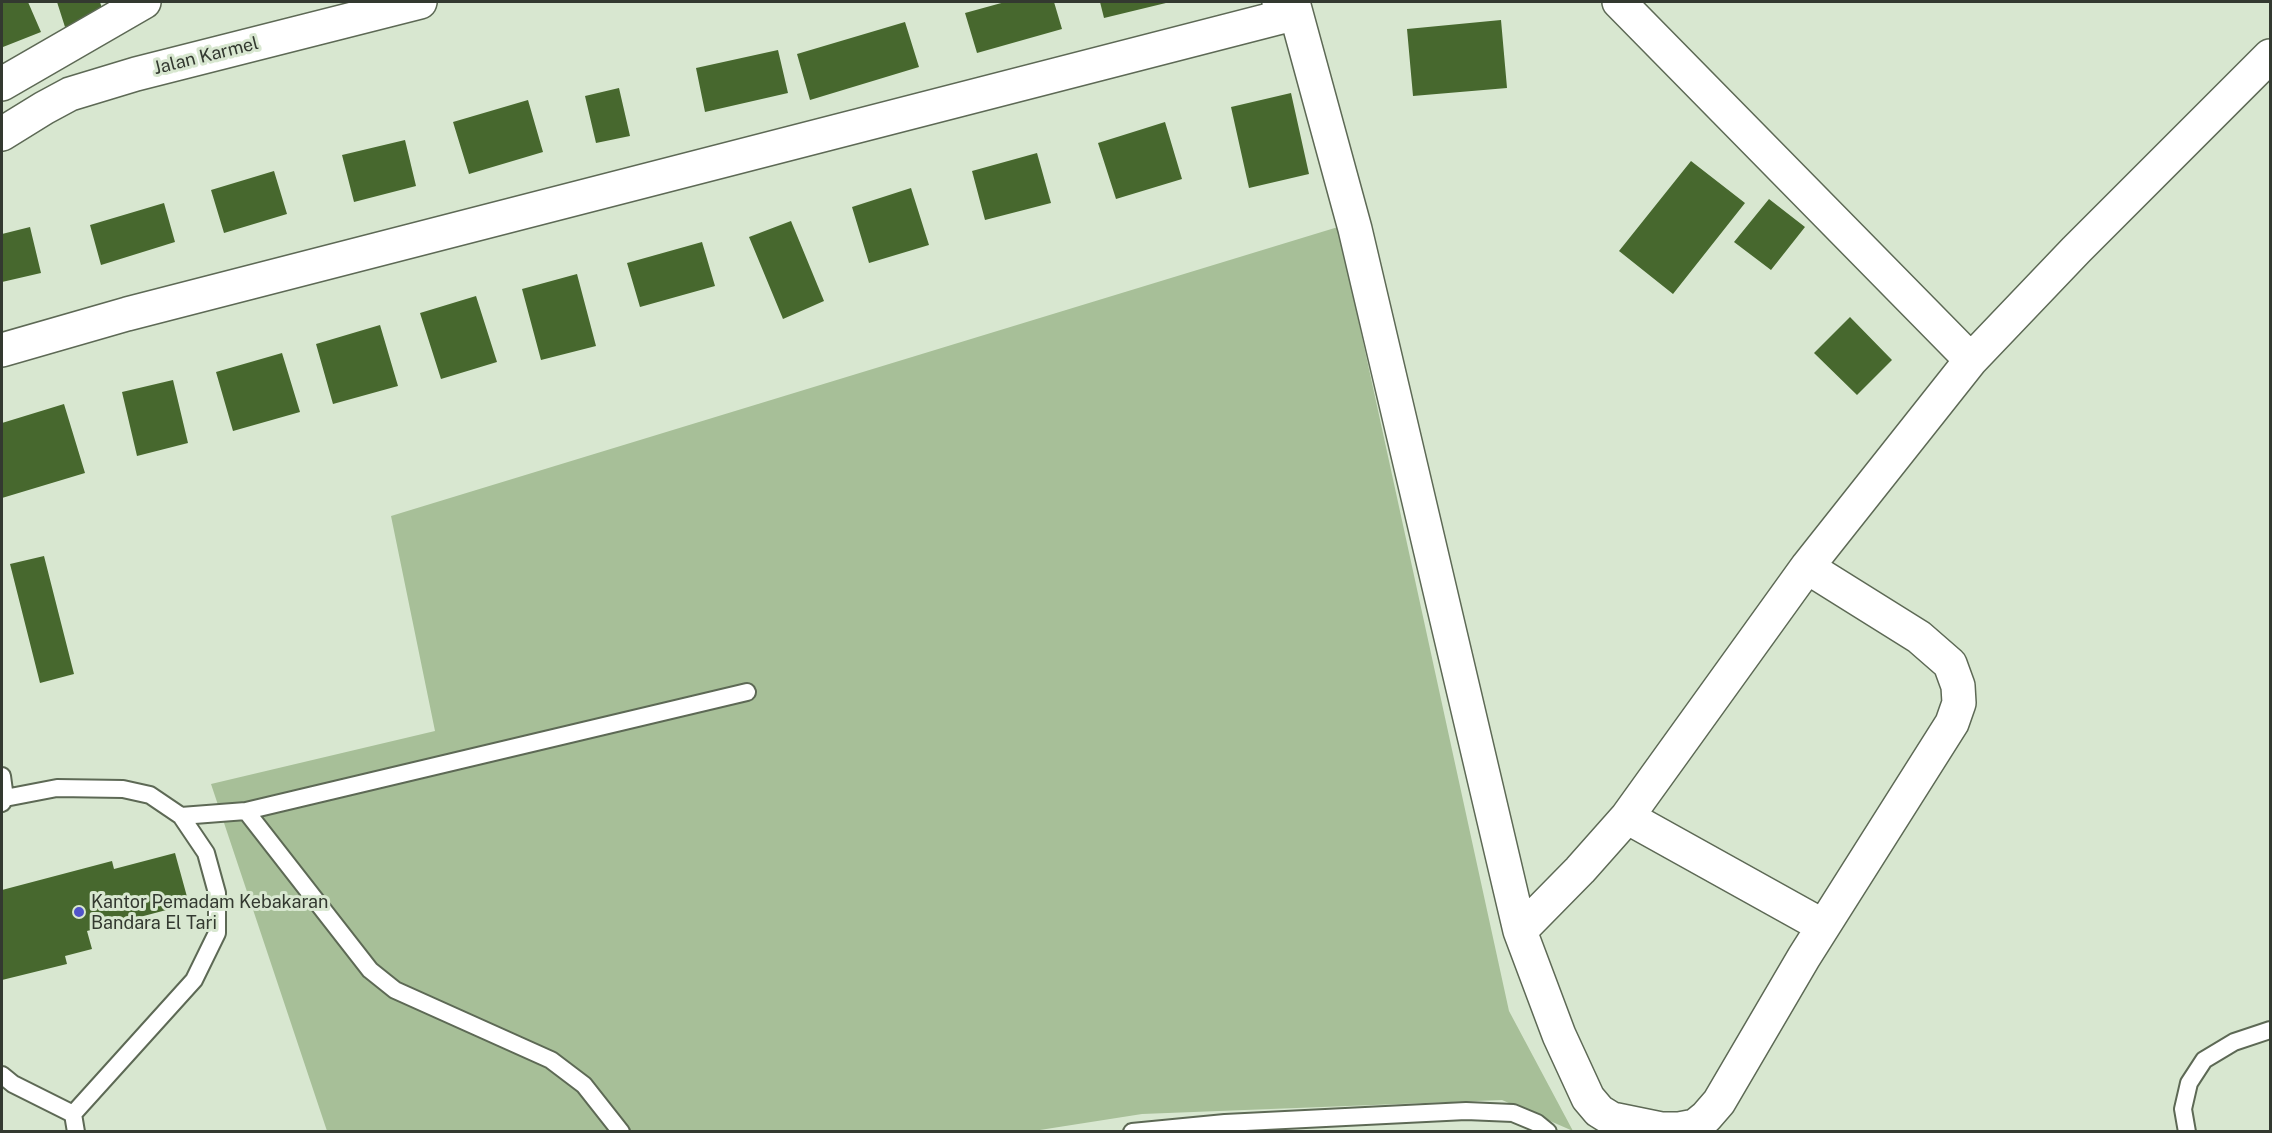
<!DOCTYPE html>
<html>
<head>
<meta charset="utf-8">
<style>
	body { margin:0 }
	#map { position:relative; width:2272px; height:1133px; overflow:hidden; background:#d8e7d0; font-family:"Public Sans",sans-serif }
	canvas { display:block }
	.frame { position:absolute; inset:0; border:3px solid #333930; pointer-events:none }
</style>
</head>
<body>
<div id="map">
<canvas width="2272" height="1133"></canvas>
<div class="frame"></div>
</div>
<script>
const context = document.querySelector('canvas').getContext('2d');
context.lineJoin = 'round';
function paint(path, color) { context.fillStyle = color; context.fill(path, 'evenodd'); }
const poly = rows => new Path2D(rows.map(r => 'M' + r).join(''));
function trace(path, color, width, dash) { context.strokeStyle = color; context.lineWidth = width; context.lineCap = dash ? 'butt' : 'round'; context.setLineDash(dash || []); context.stroke(path); }
function label(font, color, halo, rows, align = 'center') {
  context.font = font + ' "Public Sans",sans-serif'; context.lineWidth = 6; context.setLineDash([]); context.textBaseline = 'middle'; context.strokeStyle = halo; context.fillStyle = color; for (const [text, x, y, turn = 0] of rows) {
    context.save(); context.translate(x, y); context.rotate((+turn || 0) * Math.PI / 180); context.textAlign = isNaN(turn) ? turn : align; if (halo) context.strokeText(text, 0, 0); context.fillText(text, 0, 0); context.restore();
  }
}
const green = poly([
	[1338,227,1509,1011,1573,1131,1502,1100,1142,1114,1027,1132,327,1131,211,784,435,731,391,516]
]);
const building = poly([
	[2,2,28,2,41,32,3,47,2,42],
	[57,2,100,2,104,15,65,27],
	[1005,2,1054,2,1062,29,977,53,965,13],
	[1100,2,1170,2,1104,18],
	[1501,20,1507,88,1413,96,1407,29],
	[905,22,919,67,810,100,797,54],
	[778,50,788,93,705,112,696,68],
	[619,88,630,136,596,143,585,96],
	[1291,93,1309,174,1249,188,1231,107],
	[528,100,543,152,469,174,453,122],
	[1165,122,1182,179,1116,199,1098,143],
	[405,140,416,186,354,202,342,155],
	[1037,153,1051,203,985,220,972,171],
	[1691,161,1745,203,1673,294,1619,251],
	[274,171,287,214,224,233,211,190],
	[911,188,929,245,869,263,852,207],
	[1769,199,1805,227,1771,270,1734,242],
	[164,203,175,242,101,265,90,225],
	[791,221,824,301,783,319,749,237],
	[30,227,41,273,2,282,2,234],
	[702,242,715,286,640,307,627,263],
	[577,274,596,346,541,360,522,289],
	[476,296,497,362,441,379,420,313],
	[1850,317,1892,360,1857,395,1814,353],
	[380,325,398,386,333,404,316,344],
	[282,353,300,412,233,431,216,372],
	[173,380,188,443,137,456,122,392],
	[64,404,85,473,2,498,2,423],
	[44,556,74,674,40,683,10,564],
	[175,853,189,904,87,931,92,949,65,956,67,964,2,980,2,890,112,861,114,869]
]);
const lane = poly([
	[2,776,5,798,2,803],
	[5,798,57,788,123,789,150,795,181,816,206,853,217,893,217,933,194,980,73,1114],
	[246,811,747,692],
	[181,816,246,811,370,970,395,990,551,1060,584,1085,621,1132],
	[2,1075,13,1084,73,1114,76,1132],
	[1132,1132,1225,1123,1466,1111,1513,1113,1537,1123,1548,1132],
	[2187,1132,2183,1109,2189,1083,2204,1060,2234,1042,2270,1030]
]);
const street = poly([
	[1293,2,1355,229,1520,931,1580,870,1627,817,1807,567,1971,360,2076,250,2270,56],
	[1619,2,1971,360],
	[2,84,144,2],
	[2,134,44,108,70,94,136,74,420,2],
	[2,350,127,314,1281,17,1279,2],
	[1627,817,1823,926],
	[1520,931,1559,1035,1588,1098,1599,1111,1612,1119,1661,1129,1679,1129,1695,1126,1706,1117,1719,1102,1804,957,1952,723,1959,703,1958,686,1950,664,1919,637,1807,567]
]);
const markers = [
	[79,912,6,"#5153ca"]
];
const streetNames = [
	["Jalan Karmel",206,56,-14]
];
const poiNames = [
	["Kantor Pemadam Kebakaran",91,902],
	["Bandara El Tari",91,923]
];
paint(green, '#a7bf98');
paint(building, '#47682e');
trace(lane, '#5d6955', 20);
trace(street, '#5d6955', 36);
trace(lane, '#fff', 16);
trace(street, '#fff', 33);
for (const [x, y, r, color] of markers) { const dot = new Path2D(); dot.arc(x, y, r, 0, 2 * Math.PI); context.fillStyle = color; context.fill(dot); trace(dot, '#d8e7d0', 2); }
label('18px', '#333930', '#d8e7d0', streetNames);
label('18px', '#333930', '#d8e7d0', poiNames, 'left');
</script>
</body>
</html>
